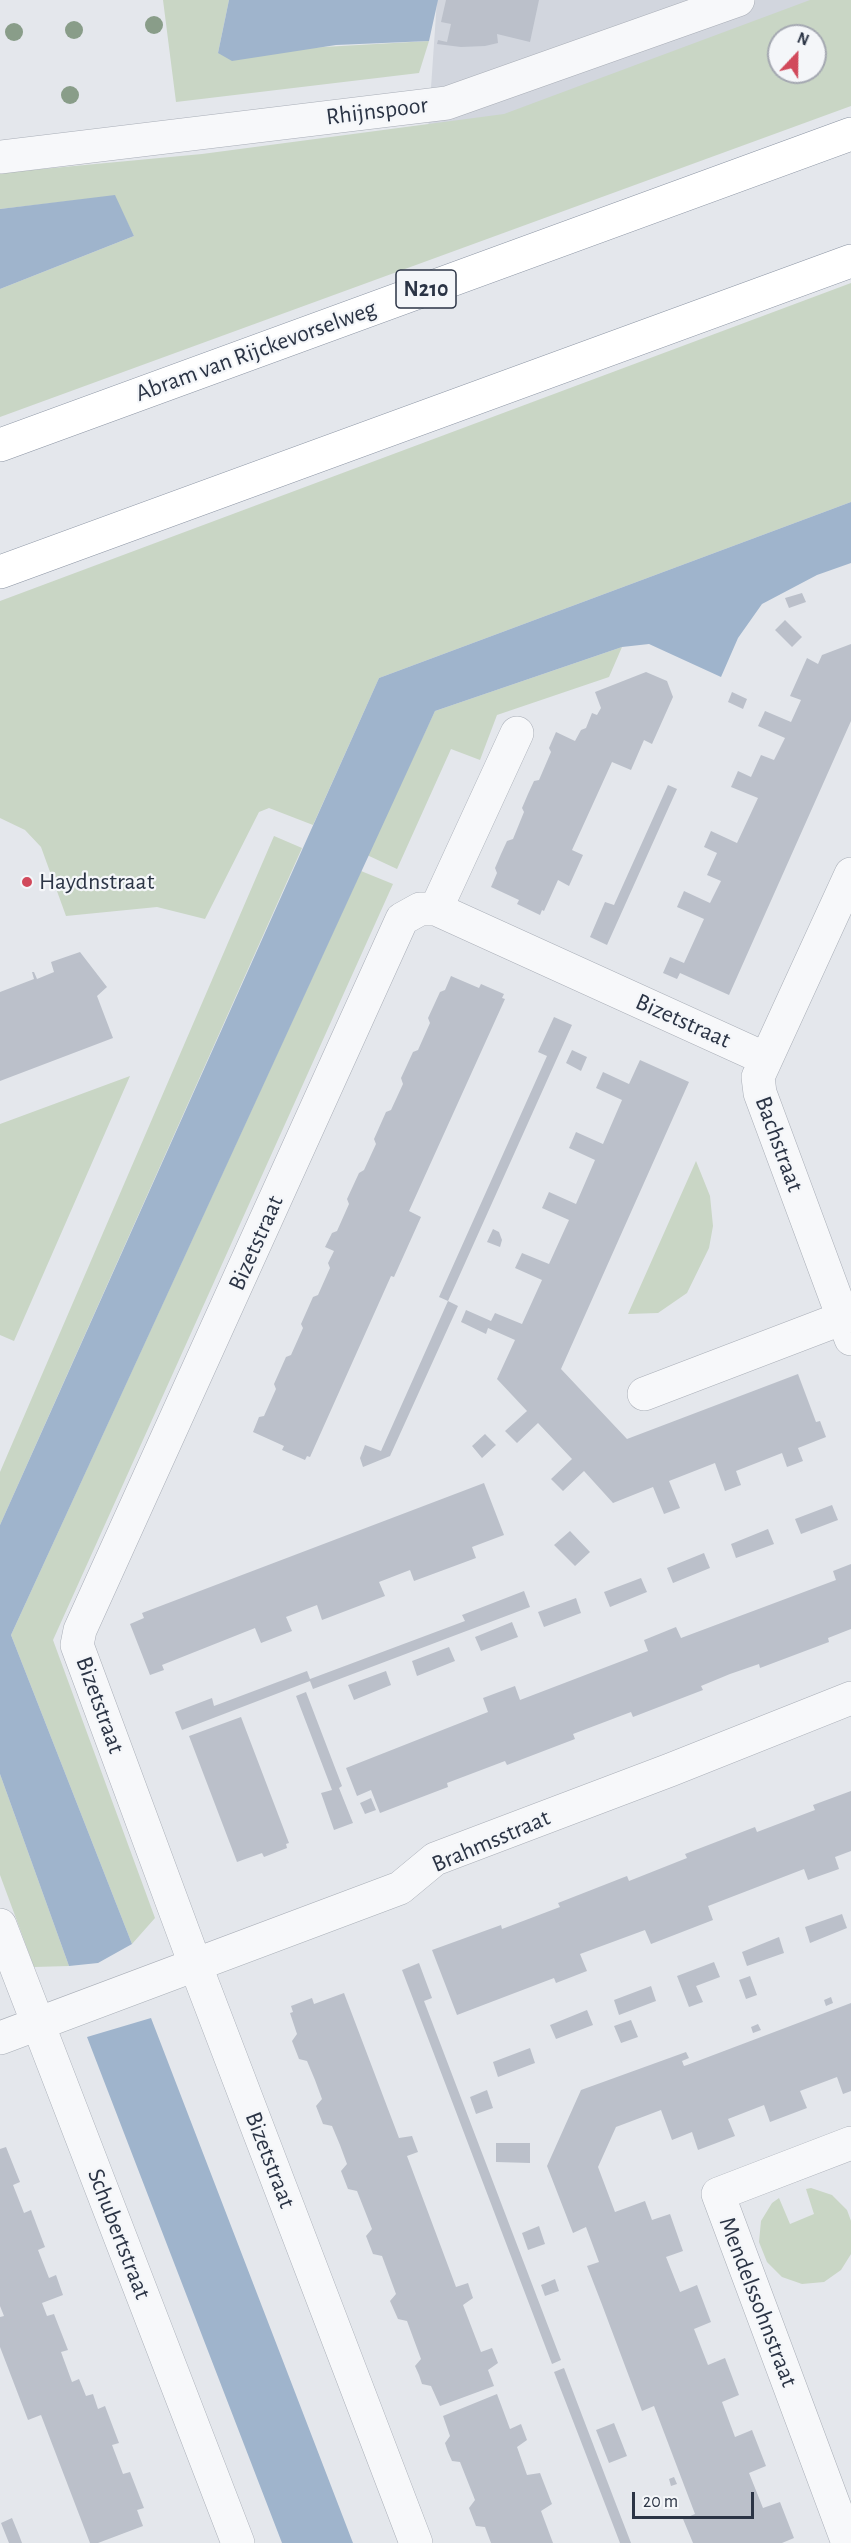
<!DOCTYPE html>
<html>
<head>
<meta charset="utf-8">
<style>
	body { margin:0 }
	#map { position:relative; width:851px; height:2543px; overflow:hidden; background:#e4e7ec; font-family:"Alegreya Sans",sans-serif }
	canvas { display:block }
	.north { position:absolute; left:767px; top:24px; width:60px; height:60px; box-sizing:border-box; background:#f4f6f9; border:2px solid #a4a8b1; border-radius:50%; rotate:22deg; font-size:16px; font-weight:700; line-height:24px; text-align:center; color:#2b3445 }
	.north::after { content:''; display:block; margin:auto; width:21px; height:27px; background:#d1495b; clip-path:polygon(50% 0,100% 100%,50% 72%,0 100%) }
	.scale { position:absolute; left:632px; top:2492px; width:122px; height:27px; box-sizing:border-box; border:3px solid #2b3445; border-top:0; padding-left:8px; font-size:18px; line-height:21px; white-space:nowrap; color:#2b3445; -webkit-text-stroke:4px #f4f6f9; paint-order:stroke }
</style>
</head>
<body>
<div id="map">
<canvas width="851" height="2543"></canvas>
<div class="north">N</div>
<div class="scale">20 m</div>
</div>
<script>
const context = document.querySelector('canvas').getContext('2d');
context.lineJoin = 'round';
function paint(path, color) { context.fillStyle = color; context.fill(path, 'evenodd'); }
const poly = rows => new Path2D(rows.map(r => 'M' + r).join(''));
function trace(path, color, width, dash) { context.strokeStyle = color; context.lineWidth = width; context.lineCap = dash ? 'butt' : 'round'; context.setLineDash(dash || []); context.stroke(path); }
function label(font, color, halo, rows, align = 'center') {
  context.font = font + ' "Alegreya Sans",sans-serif'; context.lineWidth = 4.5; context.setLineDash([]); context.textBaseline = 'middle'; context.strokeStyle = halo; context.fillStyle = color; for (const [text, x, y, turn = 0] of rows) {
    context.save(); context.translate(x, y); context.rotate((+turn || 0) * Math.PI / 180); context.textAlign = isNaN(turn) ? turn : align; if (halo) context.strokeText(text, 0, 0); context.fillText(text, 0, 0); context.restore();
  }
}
const built = poly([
	[437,0,851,0,815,72,815,36,779,36,779,72,815,72,422,219]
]);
const green = poly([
	[163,0,229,0,218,53,429,41,419,73,176,102],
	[810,0,851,0,851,106,0,417,0,289,134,236,114,196,0,209,0,173,202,154,504,114],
	[779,36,815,36,815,72,779,72],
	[851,283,851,502,379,678,313,825,269,808,259,812,205,919,157,907,66,916,41,847,25,830,0,818,0,601],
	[622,647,609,677,497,715,480,760,451,749,397,869,367,855,435,711],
	[274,836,302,848,0,1525,0,1472],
	[361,871,393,884,53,1640,155,1918,132,1944,11,1635],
	[130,1076,14,1341,0,1335,0,1124],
	[696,1161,710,1196,713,1226,709,1248,687,1293,658,1313,628,1314],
	[0,1774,69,1966,34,1967,0,1875],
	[811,2188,832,2195,847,2210,851,2221,851,2254,841,2270,824,2282,802,2284,782,2277,767,2262,759,2242,761,2221,772,2203,779,2198,790,2224,814,2214,806,2189]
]);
const water = poly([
	[229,0,438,0,429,41,336,45,232,61,218,53],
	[115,195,134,236,0,289,0,209],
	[851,502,851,563,817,575,762,604,738,638,721,677,649,644,622,647,435,711,11,1635,132,1944,98,1963,69,1966,0,1774,0,1525,379,678],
	[151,2018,353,2543,282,2543,87,2037]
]);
const building = poly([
	[446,0,539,0,530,42,497,34,498,43,485,46,461,47,437,44,438,40,447,42,451,24,441,22],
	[802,593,806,602,789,608,785,598],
	[785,620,802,637,792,647,775,630],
	[851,644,851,721,729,995,680,973,677,979,663,973,670,957,684,963,704,919,677,907,684,891,710,903,721,881,707,875,717,853,704,847,711,831,737,843,758,798,731,787,738,771,751,777,761,755,774,760,785,738,758,726,765,711,791,722,801,700,790,696,807,658,818,664,822,655],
	[646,672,667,681,673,697,652,744,644,740,631,770,612,762,572,850,583,855,569,886,558,880,544,911,542,910,540,915,517,904,519,900,491,887,497,873,495,868,501,854,507,841,513,839,524,812,522,808,528,794,534,781,539,780,551,752,549,748,556,732,575,741,581,730,586,728,592,713,597,715,601,708,595,692],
	[732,692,747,699,743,709,728,702],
	[668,785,677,789,607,945,590,937,605,902,614,905],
	[80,952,107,987,97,996,113,1038,0,1081,0,992,34,979,32,972,34,972,37,979,54,972,51,962],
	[451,976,479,988,481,984,504,994,502,998,505,999,409,1211,421,1217,394,1277,391,1276,310,1457,307,1456,305,1460,282,1450,284,1446,253,1432,259,1417,264,1416,276,1389,274,1384,286,1357,291,1355,303,1328,301,1324,313,1297,318,1295,330,1268,328,1263,334,1251,325,1247,332,1233,337,1231,349,1204,347,1199,359,1173,364,1170,376,1144,374,1139,386,1112,391,1110,403,1084,401,1078,413,1052,418,1050,430,1023,428,1018,440,992,445,990],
	[554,1017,572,1025,448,1301,439,1297,547,1056,538,1052],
	[572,1050,587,1057,581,1071,566,1063],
	[640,1060,689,1082,561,1369,627,1439,798,1374,816,1422,820,1421,826,1437,798,1448,803,1461,787,1467,782,1453,736,1471,741,1485,725,1491,715,1463,669,1481,680,1508,664,1514,653,1487,613,1503,584,1471,563,1491,551,1479,572,1459,538,1423,517,1443,505,1431,527,1411,497,1379,515,1340,488,1328,486,1334,461,1322,466,1310,491,1321,495,1313,522,1324,542,1280,515,1268,522,1253,549,1264,569,1220,542,1208,549,1192,576,1204,595,1160,569,1148,576,1132,603,1144,622,1100,596,1088,603,1072,629,1084],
	[493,1229,499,1232,502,1240,500,1247,487,1242],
	[448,1301,458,1306,390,1456,363,1467,360,1458,365,1445,381,1451],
	[485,1434,496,1445,482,1458,472,1446],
	[484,1483,504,1535,472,1547,476,1558,414,1581,410,1570,379,1582,385,1596,322,1620,317,1605,286,1617,292,1631,261,1643,255,1628,162,1665,164,1670,150,1675,130,1624,144,1618,142,1613],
	[832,1505,838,1520,801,1534,795,1519],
	[768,1529,774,1544,736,1558,731,1544],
	[570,1531,590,1552,575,1566,554,1545],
	[704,1553,710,1568,673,1583,667,1568],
	[851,1564,851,1629,828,1638,829,1642,760,1668,759,1664,730,1674,701,1686,703,1690,633,1717,631,1712,573,1734,575,1739,507,1765,505,1761,447,1783,448,1787,380,1813,371,1790,357,1796,346,1768,488,1712,483,1698,515,1686,520,1700,648,1651,644,1640,676,1627,681,1638,836,1580,833,1571],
	[641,1578,647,1592,610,1607,604,1592],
	[524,1591,530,1607,313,1689,310,1681,182,1730,175,1712,212,1698,214,1706,307,1671,310,1679,465,1621,462,1615],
	[576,1598,581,1613,544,1627,538,1612],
	[512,1622,518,1637,481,1651,475,1637],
	[449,1647,455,1661,417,1676,412,1661],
	[386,1671,391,1685,354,1700,348,1685],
	[306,1692,342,1786,339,1788,353,1823,334,1830,321,1793,332,1790,296,1696],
	[241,1717,289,1843,286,1844,287,1848,264,1857,262,1853,237,1862,189,1736],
	[851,1791,851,1851,835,1857,839,1869,808,1880,804,1869,708,1906,713,1920,651,1944,645,1930,580,1954,587,1971,556,1983,554,1978,457,2015,432,1950,501,1925,502,1929,560,1907,558,1903,627,1876,629,1881,687,1858,685,1854,755,1827,757,1832,815,1810,813,1805],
	[371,1798,376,1810,365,1814,360,1803],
	[842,1914,847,1928,810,1943,805,1927],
	[779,1937,784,1953,747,1966,742,1952],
	[714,1962,720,1977,696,1986,703,2002,689,2007,677,1976],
	[419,1963,432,1998,424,2001,561,2360,552,2364,402,1970],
	[750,1976,757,1995,746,1999,739,1980],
	[651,1986,656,2001,619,2015,614,2000],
	[344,1993,399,2138,412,2136,418,2152,407,2156,456,2287,468,2283,473,2298,463,2305,481,2352,492,2348,498,2363,488,2370,494,2386,440,2406,431,2386,422,2384,419,2375,415,2366,421,2359,407,2321,398,2319,390,2301,396,2294,382,2256,373,2254,366,2236,372,2229,357,2191,348,2189,341,2171,347,2164,340,2145,332,2126,323,2124,316,2106,322,2099,315,2080,307,2061,299,2059,292,2041,297,2034,290,2013,293,2012,291,2006,312,1998,314,2004],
	[831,1997,833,2003,826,2006,824,2000],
	[851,2003,851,2091,843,2094,837,2077,800,2091,807,2108,770,2122,764,2105,728,2119,735,2136,698,2150,692,2132,672,2140,661,2110,616,2127,598,2167,615,2212,645,2201,652,2220,670,2214,683,2251,666,2257,680,2292,697,2285,711,2322,694,2329,708,2365,725,2358,739,2395,722,2402,735,2437,752,2430,766,2466,749,2473,763,2508,780,2502,794,2538,782,2543,693,2543,683,2519,695,2514,654,2406,642,2411,601,2302,587,2266,599,2262,586,2227,573,2233,547,2166,581,2090,686,2052,689,2058,682,2061,684,2066,687,2065],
	[587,2010,593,2025,556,2039,550,2025],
	[631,2020,638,2037,621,2043,614,2026],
	[758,2024,761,2030,753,2033,751,2027],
	[530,2048,535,2063,498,2077,493,2062],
	[487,2090,493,2108,476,2114,470,2097],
	[496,2143,530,2143,530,2163,496,2162],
	[6,2147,20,2182,13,2185,24,2213,31,2210,45,2247,38,2250,49,2278,56,2275,63,2295,42,2303,47,2316,54,2314,68,2350,61,2352,72,2382,79,2379,86,2396,93,2394,98,2409,105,2406,119,2443,112,2445,123,2474,130,2472,144,2508,137,2510,143,2526,98,2543,90,2543,41,2415,28,2420,0,2347,0,2317,4,2316,0,2306,0,2149],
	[539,2226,545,2244,528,2250,522,2233],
	[555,2279,559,2291,545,2296,541,2285],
	[564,2368,614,2499,631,2543,620,2543,580,2439,554,2372],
	[497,2394,510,2429,521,2424,527,2440,517,2447,527,2475,540,2473,552,2504,541,2511,553,2543,491,2543,485,2527,476,2526,469,2508,475,2500,460,2462,452,2461,448,2452,445,2443,450,2436,443,2416],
	[614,2423,627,2456,609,2463,596,2430],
	[674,2477,677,2484,671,2486,669,2479],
	[12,2518,19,2535,22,2543,9,2543,1,2523]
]);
const street = poly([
	[0,157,447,103,738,0],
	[851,874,758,1077,760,1093,851,1339],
	[436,909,517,733],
	[644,1394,843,1318],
	[0,1925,238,2543],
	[0,2038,400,1888,435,1859,670,1770,851,1698],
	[416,2543,195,1964,77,1645,80,1630,402,919,420,909,436,909,766,1059],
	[848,2543,718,2194,851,2143]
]);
const highway = poly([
	[0,445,851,134],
	[0,572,851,261]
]);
const trees = [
	[154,25],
	[74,30],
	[14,32],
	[70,95]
];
const markers = [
	[27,882,6,"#d1495b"]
];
const shields = [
	[426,289,60]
];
const shieldNames = [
	["N210",426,289]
];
const streetNames = [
	["Rhijnspoor",377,111,-7],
	["Abram van Rijckevorselweg",256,351,-20],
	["Bizetstraat",683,1021,24],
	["Bachstraat",779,1144,70],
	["Bizetstraat",256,1243,-66],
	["Bizetstraat",100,1705,70],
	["Brahmsstraat",491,1841,-23],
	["Bizetstraat",270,2160,69],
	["Schubertstraat",119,2234,69],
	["Mendelssohnstraat",758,2302,69]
];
const poiNames = [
	["Haydnstraat",39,882]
];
paint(built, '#d2d6de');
paint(green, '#c9d6c5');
paint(water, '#9fb4cc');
paint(building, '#bbc0ca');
trace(street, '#a9aeb7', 34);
trace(highway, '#8b94a3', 34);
trace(street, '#f7f8fa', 33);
trace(highway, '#fff', 33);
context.fillStyle = '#899d89';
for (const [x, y] of trees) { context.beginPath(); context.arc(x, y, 9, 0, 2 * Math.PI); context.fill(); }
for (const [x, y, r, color] of markers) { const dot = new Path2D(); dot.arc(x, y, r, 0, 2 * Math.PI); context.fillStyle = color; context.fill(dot); trace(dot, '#f4f6f9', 2); }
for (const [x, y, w] of shields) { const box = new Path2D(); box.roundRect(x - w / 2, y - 19, w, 38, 4.5); context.fillStyle = '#f4f6f9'; context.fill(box); trace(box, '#2b3445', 1.5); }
label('bold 22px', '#2b3445', null, shieldNames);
label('24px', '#2b3445', '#f4f6f9', streetNames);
label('24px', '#2b3445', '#f4f6f9', poiNames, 'left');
</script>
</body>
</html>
